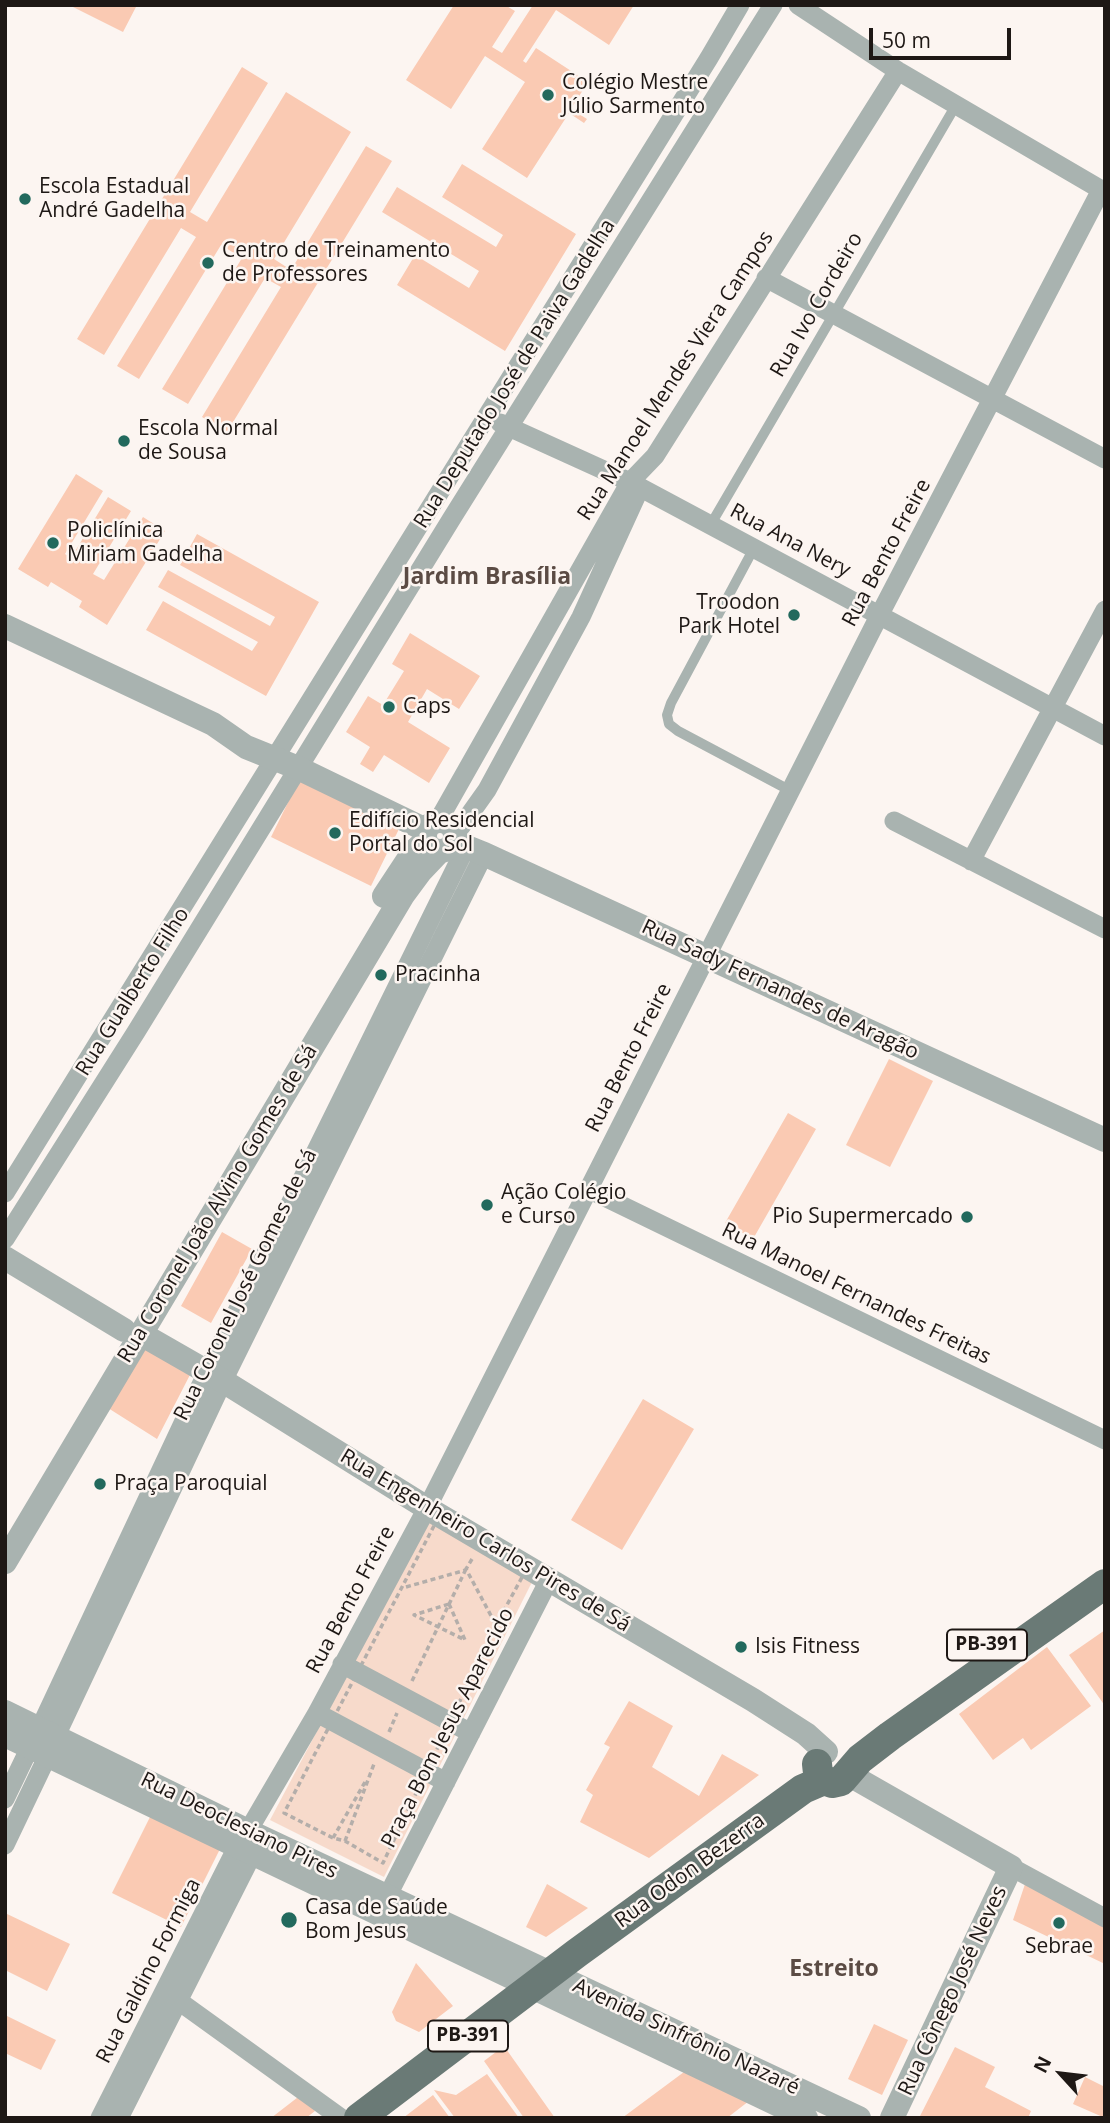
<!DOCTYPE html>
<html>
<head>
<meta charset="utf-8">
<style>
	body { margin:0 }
	#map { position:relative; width:1110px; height:2123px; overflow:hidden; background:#fcf5f1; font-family:"Open Sans",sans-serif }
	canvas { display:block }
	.frame { position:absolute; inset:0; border:7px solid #1e1815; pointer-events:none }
	.north { position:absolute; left:1026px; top:2039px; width:70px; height:70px; -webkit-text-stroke:5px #fcf5f1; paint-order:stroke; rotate:297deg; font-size:19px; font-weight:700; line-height:28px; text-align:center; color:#1e1815 }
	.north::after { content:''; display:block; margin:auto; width:24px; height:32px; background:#1e1815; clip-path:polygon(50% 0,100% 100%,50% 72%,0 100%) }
	.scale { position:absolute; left:869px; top:28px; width:142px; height:32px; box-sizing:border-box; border:4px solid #1e1815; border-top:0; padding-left:9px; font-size:21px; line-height:24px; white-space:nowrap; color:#1e1815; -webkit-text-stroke:5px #fcf5f1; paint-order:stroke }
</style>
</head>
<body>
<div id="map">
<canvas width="1110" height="2123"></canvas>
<div class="frame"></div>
<div class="north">N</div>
<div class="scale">50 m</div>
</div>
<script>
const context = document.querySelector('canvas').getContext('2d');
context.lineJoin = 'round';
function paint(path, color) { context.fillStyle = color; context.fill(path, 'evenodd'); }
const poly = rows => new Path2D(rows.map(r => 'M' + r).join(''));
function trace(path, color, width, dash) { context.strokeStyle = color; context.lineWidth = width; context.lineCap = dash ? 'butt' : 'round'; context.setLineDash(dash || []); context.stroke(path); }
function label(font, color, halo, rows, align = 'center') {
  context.font = font + ' "Open Sans",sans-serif'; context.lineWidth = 5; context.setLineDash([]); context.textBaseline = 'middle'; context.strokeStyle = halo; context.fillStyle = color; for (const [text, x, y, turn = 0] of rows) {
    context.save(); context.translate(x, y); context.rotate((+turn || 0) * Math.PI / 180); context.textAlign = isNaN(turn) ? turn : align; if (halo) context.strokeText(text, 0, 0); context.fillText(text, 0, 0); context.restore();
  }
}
const green = poly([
	[428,1521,534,1578,384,1877,270,1820]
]);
const building = poly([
	[69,5,137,5,123,32],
	[454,5,505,5,515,11,492,47,502,53,533,5,634,5,609,45,556,10,523,61,526,63,536,48,588,82,571,109,587,119,584,123,569,113,527,178,482,149,525,82,485,56,451,109,406,80],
	[242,67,268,83,190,212,207,222,286,92,351,132,274,259,291,270,366,146,392,161,227,432,202,417,281,287,265,278,188,404,162,389,242,258,221,245,139,379,117,366,196,237,181,228,104,355,77,339],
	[462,164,576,234,505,351,397,285,415,255,469,288,479,271,382,212,397,187,496,247,503,235,442,197],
	[76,474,103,491,65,554,71,558,108,497,131,511,93,574,104,580,143,517,165,531,107,625,79,607,82,601,51,582,48,587,18,569],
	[197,534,319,602,266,696,146,630,163,601,252,651,258,642,158,587,168,570,270,626,275,617,180,565],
	[410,633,480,676,459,709,427,689,408,722,450,748,429,783,384,755,373,772,360,764,370,747,346,732,368,696,383,705,404,671,392,664],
	[299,780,399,829,371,886,271,837],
	[889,1059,933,1081,890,1167,846,1145],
	[788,1113,816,1129,753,1239,725,1223],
	[222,1232,252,1249,211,1323,181,1306],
	[146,1347,193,1369,157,1439,108,1408],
	[643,1399,694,1429,622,1550,571,1520],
	[1105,1630,1105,1706,1069,1655],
	[1047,1647,1091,1706,1031,1750,1023,1738,993,1760,959,1714],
	[629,1701,673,1726,652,1767,699,1796,722,1754,759,1775,649,1858,580,1822,593,1795,586,1790,610,1747,604,1744],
	[152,1813,221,1847,181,1927,112,1893],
	[1027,1878,1105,1926,1105,1964,1013,1920],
	[547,1884,588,1908,546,1937,526,1927],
	[5,1913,70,1944,47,1991,5,1970],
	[416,1963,453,2006,419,2032,396,2021,392,2012],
	[5,2015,56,2040,41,2070,5,2053],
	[874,2024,908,2040,882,2095,848,2079],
	[504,2046,555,2118,524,2118,484,2061],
	[955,2047,995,2067,985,2087,1031,2111,1028,2118,919,2118],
	[684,2072,749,2101,727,2118,622,2118],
	[487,2074,519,2118,455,2118,434,2090,456,2095],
	[1085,2077,1105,2087,1105,2118,1073,2104],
	[302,2094,315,2111,306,2118,271,2118],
	[433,2095,450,2118,403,2118]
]);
const path = poly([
	[436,1522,526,1570,496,1625,383,1863,345,1841,333,1838,284,1813,436,1522],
	[472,1559,466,1569,496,1625],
	[406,1587,466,1570],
	[449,1604,465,1640,414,1615,449,1604],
	[412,1681,466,1569],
	[389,1732,397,1713],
	[333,1838,365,1782],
	[345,1841,374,1764]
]);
const service = poly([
	[711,524,956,105],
	[754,548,671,703,667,715,669,724,678,731,791,791]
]);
const minor = poly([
	[798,5,898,71,1105,192],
	[766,278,1105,459],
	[500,423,630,482,1105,736],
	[438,821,630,482,655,456,898,71],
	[894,821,1105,929],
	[455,835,487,790,581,617,640,488],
	[971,861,1105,610],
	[588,1189,1105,1440],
	[5,1193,709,58,740,5],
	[5,1239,136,1032,452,518,773,5],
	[342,1664,471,1733],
	[317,1713,446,1782],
	[39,1730,207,1372,466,847],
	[55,1738,223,1381,484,854],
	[5,1799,30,1747],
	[248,1831,317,1713,427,1508,880,614,1101,190],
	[5,1845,48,1755],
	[1011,1867,1105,1918],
	[387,1897,549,1580],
	[169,1994,341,2118],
	[100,2118,238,1845],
	[119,2118,253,1853]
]);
const tertiary = poly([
	[5,626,213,724,246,747,298,768,426,830],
	'425 836a15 15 0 1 1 30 0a15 15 0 1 1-30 0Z',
	[454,842,484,854,1105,1140],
	[384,896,413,852,425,841],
	[5,1258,124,1330],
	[141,1334,223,1381,427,1508,753,1700,806,1734,826,1752],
	[5,1562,403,895,420,872,439,852],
	[5,1712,248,1831,859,2118],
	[5,1735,806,2118],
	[848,1774,1011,1867,892,2118]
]);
const primary = poly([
	[817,1764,818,1773,824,1780,832,1783,841,1781,860,1759,890,1736,1105,1584],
	[359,2118,577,1953,803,1789,824,1780]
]);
const markers = [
	[548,95,7,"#22695d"],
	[25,199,7,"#22695d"],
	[208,263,7,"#22695d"],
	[124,441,7,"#22695d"],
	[53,543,7,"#22695d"],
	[794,615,7,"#22695d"],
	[389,707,7,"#22695d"],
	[335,833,7,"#22695d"],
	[381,975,7,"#22695d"],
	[487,1205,7,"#22695d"],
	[967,1217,7,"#22695d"],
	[100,1484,7,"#22695d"],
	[741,1647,7,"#22695d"],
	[289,1920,9,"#22695d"],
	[1059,1923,7,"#22695d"]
];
const shields = [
	[987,1645,80],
	[468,2036,80]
];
const shieldNames = [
	["PB-391",987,1645],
	["PB-391",468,2036]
];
const poiNames = [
	["Colégio Mestre",562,83],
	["Júlio Sarmento",562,107],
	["Escola Estadual",39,187],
	["André Gadelha",39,211],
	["Centro de Treinamento",222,251],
	["de Professores",222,275],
	["Escola Normal",138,429],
	["de Sousa",138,453],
	["Policlínica",67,531],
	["Miriam Gadelha",67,555],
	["Troodon",780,603,"right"],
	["Park Hotel",780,627,"right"],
	["Caps",403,707],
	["Edifício Residencial",349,821],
	["Portal do Sol",349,845],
	["Pracinha",395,975],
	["Ação Colégio",501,1193],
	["e Curso",501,1217],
	["Pio Supermercado",953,1217,"right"],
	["Praça Paroquial",114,1484],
	["Isis Fitness",755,1647],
	["Casa de Saúde",305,1908],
	["Bom Jesus",305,1932],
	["Sebrae",1059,1947,"center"]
];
const streetNames = [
	["Rua Ivo Cordeiro",817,305,-60],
	["Rua Deputado José de Paiva Gadelha",515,374,-58],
	["Rua Manoel Mendes Viera Campos",676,376,-57],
	["Rua Ana Nery",790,541,28],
	["Rua Bento Freire",887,553,-62],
	["Rua Sady Fernandes de Aragão",780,990,25],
	["Rua Gualberto Filho",133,992,-58],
	["Rua Bento Freire",629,1058,-63],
	["Rua Coronel João Alvino Gomes de Sá",218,1204,-59],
	["Rua Coronel José Gomes de Sá",246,1285,-64],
	["Rua Manoel Fernandes Freitas",856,1294,26],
	["Rua Engenheiro Carlos Pires de Sá",485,1541,31],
	["Rua Bento Freire",351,1600,-62],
	["Praça Bom Jesus Aparecido",448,1728,-63],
	["Rua Deoclesiano Pires",239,1826,26],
	["Rua Odon Bezerra",690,1871,-36],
	["Rua Galdino Formiga",149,1971,-63],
	["Rua Cônego José Neves",953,1991,-65],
	["Avenida Sinfrônio Nazaré",686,2037,25]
];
const neighbourhoodNames = [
	["Jardim Brasília",487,577],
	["Estreito",834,1969]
];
paint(green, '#f7dacb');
paint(building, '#facab3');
trace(path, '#b4aeaa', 3.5, [5, 3.5]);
trace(service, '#a9b3b0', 10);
trace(minor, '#a9b3b0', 19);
trace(tertiary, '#a9b3b0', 24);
trace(primary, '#6a7a76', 30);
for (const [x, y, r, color] of markers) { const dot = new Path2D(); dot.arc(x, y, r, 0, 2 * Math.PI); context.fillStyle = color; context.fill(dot); trace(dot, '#fcf5f1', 2.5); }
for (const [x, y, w] of shields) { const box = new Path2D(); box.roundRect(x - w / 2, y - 15.5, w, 31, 5); context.fillStyle = '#fcf5f1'; context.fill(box); trace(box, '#1e1815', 2); }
label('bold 19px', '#1e1815', null, shieldNames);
label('21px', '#1e1815', '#fcf5f1', poiNames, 'left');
label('21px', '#1e1815', '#fcf5f1', streetNames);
label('bold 23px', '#5b4b44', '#fcf5f1', neighbourhoodNames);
</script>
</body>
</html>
